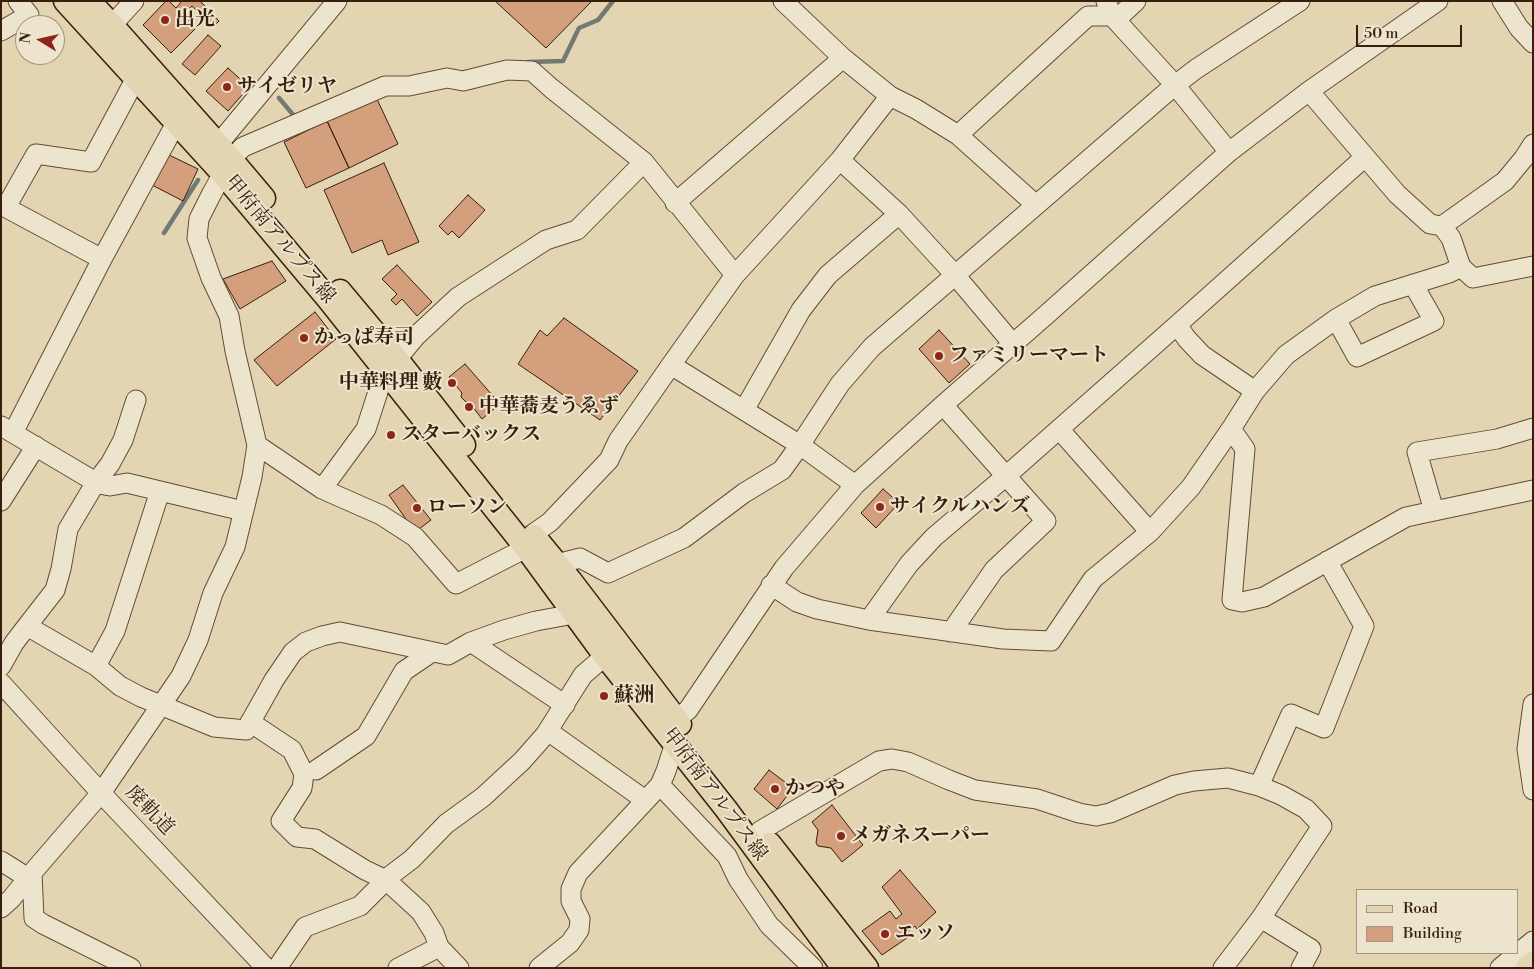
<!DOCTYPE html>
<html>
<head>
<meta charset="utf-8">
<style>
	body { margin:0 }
	#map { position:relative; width:1534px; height:969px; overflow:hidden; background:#e3d5b2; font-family:"Libre Bodoni",serif }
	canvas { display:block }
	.frame { position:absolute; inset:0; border:2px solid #381f0d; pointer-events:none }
	.legend { position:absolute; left:1356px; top:889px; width:162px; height:65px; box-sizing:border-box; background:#ede4cd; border:1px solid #a59580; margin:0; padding:6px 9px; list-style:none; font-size:15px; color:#381f0d }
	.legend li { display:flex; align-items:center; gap:10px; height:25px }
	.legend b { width:25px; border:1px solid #a59580 }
	.north { position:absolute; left:15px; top:15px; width:50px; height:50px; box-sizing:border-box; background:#ede4cd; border:1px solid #a59580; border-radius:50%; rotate:279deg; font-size:14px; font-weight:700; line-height:20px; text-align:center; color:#381f0d }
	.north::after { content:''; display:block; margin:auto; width:18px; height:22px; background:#8f2418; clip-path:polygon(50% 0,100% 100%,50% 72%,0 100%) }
	.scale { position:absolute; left:1356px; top:25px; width:106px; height:22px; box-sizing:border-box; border:2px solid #381f0d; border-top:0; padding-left:6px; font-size:15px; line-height:18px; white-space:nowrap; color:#381f0d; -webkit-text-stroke:4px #ede4cd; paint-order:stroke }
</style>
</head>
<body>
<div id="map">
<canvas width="1534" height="969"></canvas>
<div class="frame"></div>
<ul class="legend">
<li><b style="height:6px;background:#e3d5b2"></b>Road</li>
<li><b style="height:14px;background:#d49f7c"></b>Building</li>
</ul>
<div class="north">N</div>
<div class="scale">50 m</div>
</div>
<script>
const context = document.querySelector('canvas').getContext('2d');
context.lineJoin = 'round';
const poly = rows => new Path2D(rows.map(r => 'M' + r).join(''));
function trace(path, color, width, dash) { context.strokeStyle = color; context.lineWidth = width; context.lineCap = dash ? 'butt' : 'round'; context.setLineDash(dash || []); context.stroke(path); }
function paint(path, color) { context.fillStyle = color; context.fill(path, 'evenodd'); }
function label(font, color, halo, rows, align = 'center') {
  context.font = font + ' "Libre Bodoni","Noto Serif JP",serif'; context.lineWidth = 4; context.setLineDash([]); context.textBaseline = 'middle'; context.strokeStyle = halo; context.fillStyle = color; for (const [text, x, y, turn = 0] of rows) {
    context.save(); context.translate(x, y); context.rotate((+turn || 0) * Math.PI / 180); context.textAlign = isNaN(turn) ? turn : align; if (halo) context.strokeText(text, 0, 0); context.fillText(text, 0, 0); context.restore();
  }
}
const stream = poly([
	[528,62,563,61,579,28,598,20,613,1],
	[279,98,295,117,296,116],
	[164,233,198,180]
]);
const building = poly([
	[166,1,169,1,176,8,182,1,200,1,219,21,213,27,192,6,183,15,196,28,171,53,143,25,166,1],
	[495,1,592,1,546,48,495,1],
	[208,35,221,46,195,75,182,64,208,35],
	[228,68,249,87,228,111,206,91,228,68],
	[376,97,398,144,349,168,327,121,376,97],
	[327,121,349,168,306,188,284,142,327,121],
	[167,154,198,169,183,201,152,185,167,154],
	[384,163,419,242,388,255,382,240,352,253,324,190,384,163],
	[468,195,485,210,459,238,452,231,448,235,439,226,468,195],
	[272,261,286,281,240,309,223,279,272,261],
	[397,265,432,302,417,316,402,299,396,305,391,300,397,294,382,279,397,265],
	[315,312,336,339,277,386,254,360,315,312],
	[564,318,638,371,600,420,518,364,540,330,547,336,564,318],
	[939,330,970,364,949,383,919,349,939,330],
	[465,364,500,404,482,419,469,402,466,402,461,397,462,393,449,377,465,364],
	[403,485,431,520,415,532,389,495,403,485],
	[883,489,899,503,876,528,861,513,883,489],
	[769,770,793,788,777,809,754,789,769,770],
	[832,805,863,845,842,862,831,848,818,846,816,843,818,830,812,822,832,805],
	[900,870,936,912,917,929,915,926,907,932,910,936,882,955,862,931,890,911,896,919,902,914,882,887,900,870]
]);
const minor = poly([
	[783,1,843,58,890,96],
	[1106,1,1112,16,1175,85,1229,152],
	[1502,1,1519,28,1533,43],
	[112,25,134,1],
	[1,31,29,15,18,1],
	[1309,91,1397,194,1430,224,1442,226,1505,181,1524,158,1533,144],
	[958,135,1036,205],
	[210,154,337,1],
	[840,160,899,214,955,275,1013,344],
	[675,203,843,58],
	[1,205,102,259],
	[6,207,36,154,91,162,136,78],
	[1442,226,1451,238,1461,267],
	[1336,319,1357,357,1434,321,1413,284],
	[1177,325,1187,339,1202,355,1255,391],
	[671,365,800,445,855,485],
	[943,405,1046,521,994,570,951,632],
	[744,410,801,310,828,275,899,214],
	[1,426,99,484,110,486,127,483,243,511],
	[1059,429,1150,532],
	[1231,429,1245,449,1232,600,1242,602,1264,597,1406,517,1533,490],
	[13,433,102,259,176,123],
	[257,445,322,489,381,515,415,537,456,584,526,548],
	[322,489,366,429,385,370,397,359,416,336,458,297,546,240,577,230,644,162],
	[1,501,36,446],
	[1434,511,1417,452,1497,439,1533,428],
	[533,534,550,522,609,460,618,441,671,365,735,275,840,160,890,96,916,109,958,135,1088,16,1120,16,1136,1],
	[557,564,580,558,608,573,684,538,744,493,782,470,800,445,840,384,872,347,1175,85,1196,69,1300,1],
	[771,585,797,602,817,609,869,620,1003,639,1051,641,1093,579,1150,532,1191,487,1231,429,1255,391,1286,355,1336,319,1375,296,1449,273,1461,267,1473,278,1533,266],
	[869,620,909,564,934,537,1006,476,1177,325,1365,157],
	[27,626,55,590,61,569,68,529,96,482,110,464,123,440,136,400],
	[471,642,565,705],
	[1,666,14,643,27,626,96,666,120,686,141,697,214,727,246,730,274,680,293,652,306,642,322,636,340,632,448,655,471,642,504,630,536,621,574,614],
	[96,666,115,631,160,491],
	[1,683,101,793,266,968],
	[1533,704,1527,749,1533,790],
	[250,722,292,750,304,774,302,788,281,821,297,837,315,839,365,870,386,880,421,912,434,933,439,947],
	[665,728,688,710,784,568,855,485,943,405,1046,315,1229,152,1309,91,1438,1],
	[548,731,645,800],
	[316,770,366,736,404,671,432,652],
	[660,785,727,856,738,879,769,925,813,968],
	[1259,786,1291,714,1324,728,1364,626,1327,561],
	[760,831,879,761,892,759,908,762,949,780,975,790,1037,799,1079,813,1096,816,1110,813,1175,785,1194,781,1228,778,1259,786,1281,795,1306,809,1322,826,1261,918,1223,968],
	[1,861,28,878],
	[32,873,34,918,43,924,131,968],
	[1,908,11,899,32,873,101,793,181,676,198,640,213,593,235,547,252,477,257,445,235,351,229,316,211,278,197,238,199,219,212,193,231,159,243,147,385,86,409,86,447,78,463,81,507,70,532,71,551,88,644,162,735,275],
	[1261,918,1311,949,1301,968],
	[277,968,305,927,360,906,391,875,412,859,446,824,483,797,522,761,545,735,583,675,605,656],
	[398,968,439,947,459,968],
	[539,968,570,943,579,930,580,919,571,901,571,889,578,873,660,785,666,771,675,743],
	[1500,968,1533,941]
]);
const major = poly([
	[65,1,223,174,328,299,526,548,605,656,726,809,843,968],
	[89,1,112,25,231,159,264,198],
	[340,291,397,359,464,445],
	[534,536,571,581,680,724],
	[770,844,867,968]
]);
const highway = poly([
	[1529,968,1533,965]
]);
const markers = [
	[165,20,5,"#8f2418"],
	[227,87,5,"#8f2418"],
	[304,338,5,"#8f2418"],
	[939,356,5,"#8f2418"],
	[452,383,5,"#8f2418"],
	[469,407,5,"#8f2418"],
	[391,435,5,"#8f2418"],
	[880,507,5,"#8f2418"],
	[417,508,5,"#8f2418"],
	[604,696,5,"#8f2418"],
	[775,789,5,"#8f2418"],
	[841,836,5,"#8f2418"],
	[885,934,5,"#8f2418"]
];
const poiNames = [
	["出光",175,20],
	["サイゼリヤ",237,87],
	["かっぱ寿司",314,338],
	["ファミリーマート",949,356],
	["中華料理 藪",442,383,"right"],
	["中華蕎麦うゑず",479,407],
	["スターバックス",401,435],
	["サイクルハンズ",890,507],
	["ローソン",427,508],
	["蘇洲",614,696],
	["かつや",785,789],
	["メガネスーパー",851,836],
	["エッソ",895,934]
];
const streetNames = [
	["甲府南アルプス線",279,240,50],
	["甲府南アルプス線",714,795,53],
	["廃軌道",149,811,46]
];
trace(stream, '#737a74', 4.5);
paint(building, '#d49f7c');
trace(building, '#381f0d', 1);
trace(minor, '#634c36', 21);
trace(major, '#381f0d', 25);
trace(highway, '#381f0d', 29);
trace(minor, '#ede4cd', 19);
trace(major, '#e3d5b2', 22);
trace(highway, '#e3d5b2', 26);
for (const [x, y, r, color] of markers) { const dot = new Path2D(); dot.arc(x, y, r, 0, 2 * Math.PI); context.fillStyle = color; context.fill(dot); trace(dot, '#ede4cd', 2); }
label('bold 20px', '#381f0d', '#ede4cd', poiNames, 'left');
label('20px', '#381f0d', '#ede4cd', streetNames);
</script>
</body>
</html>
